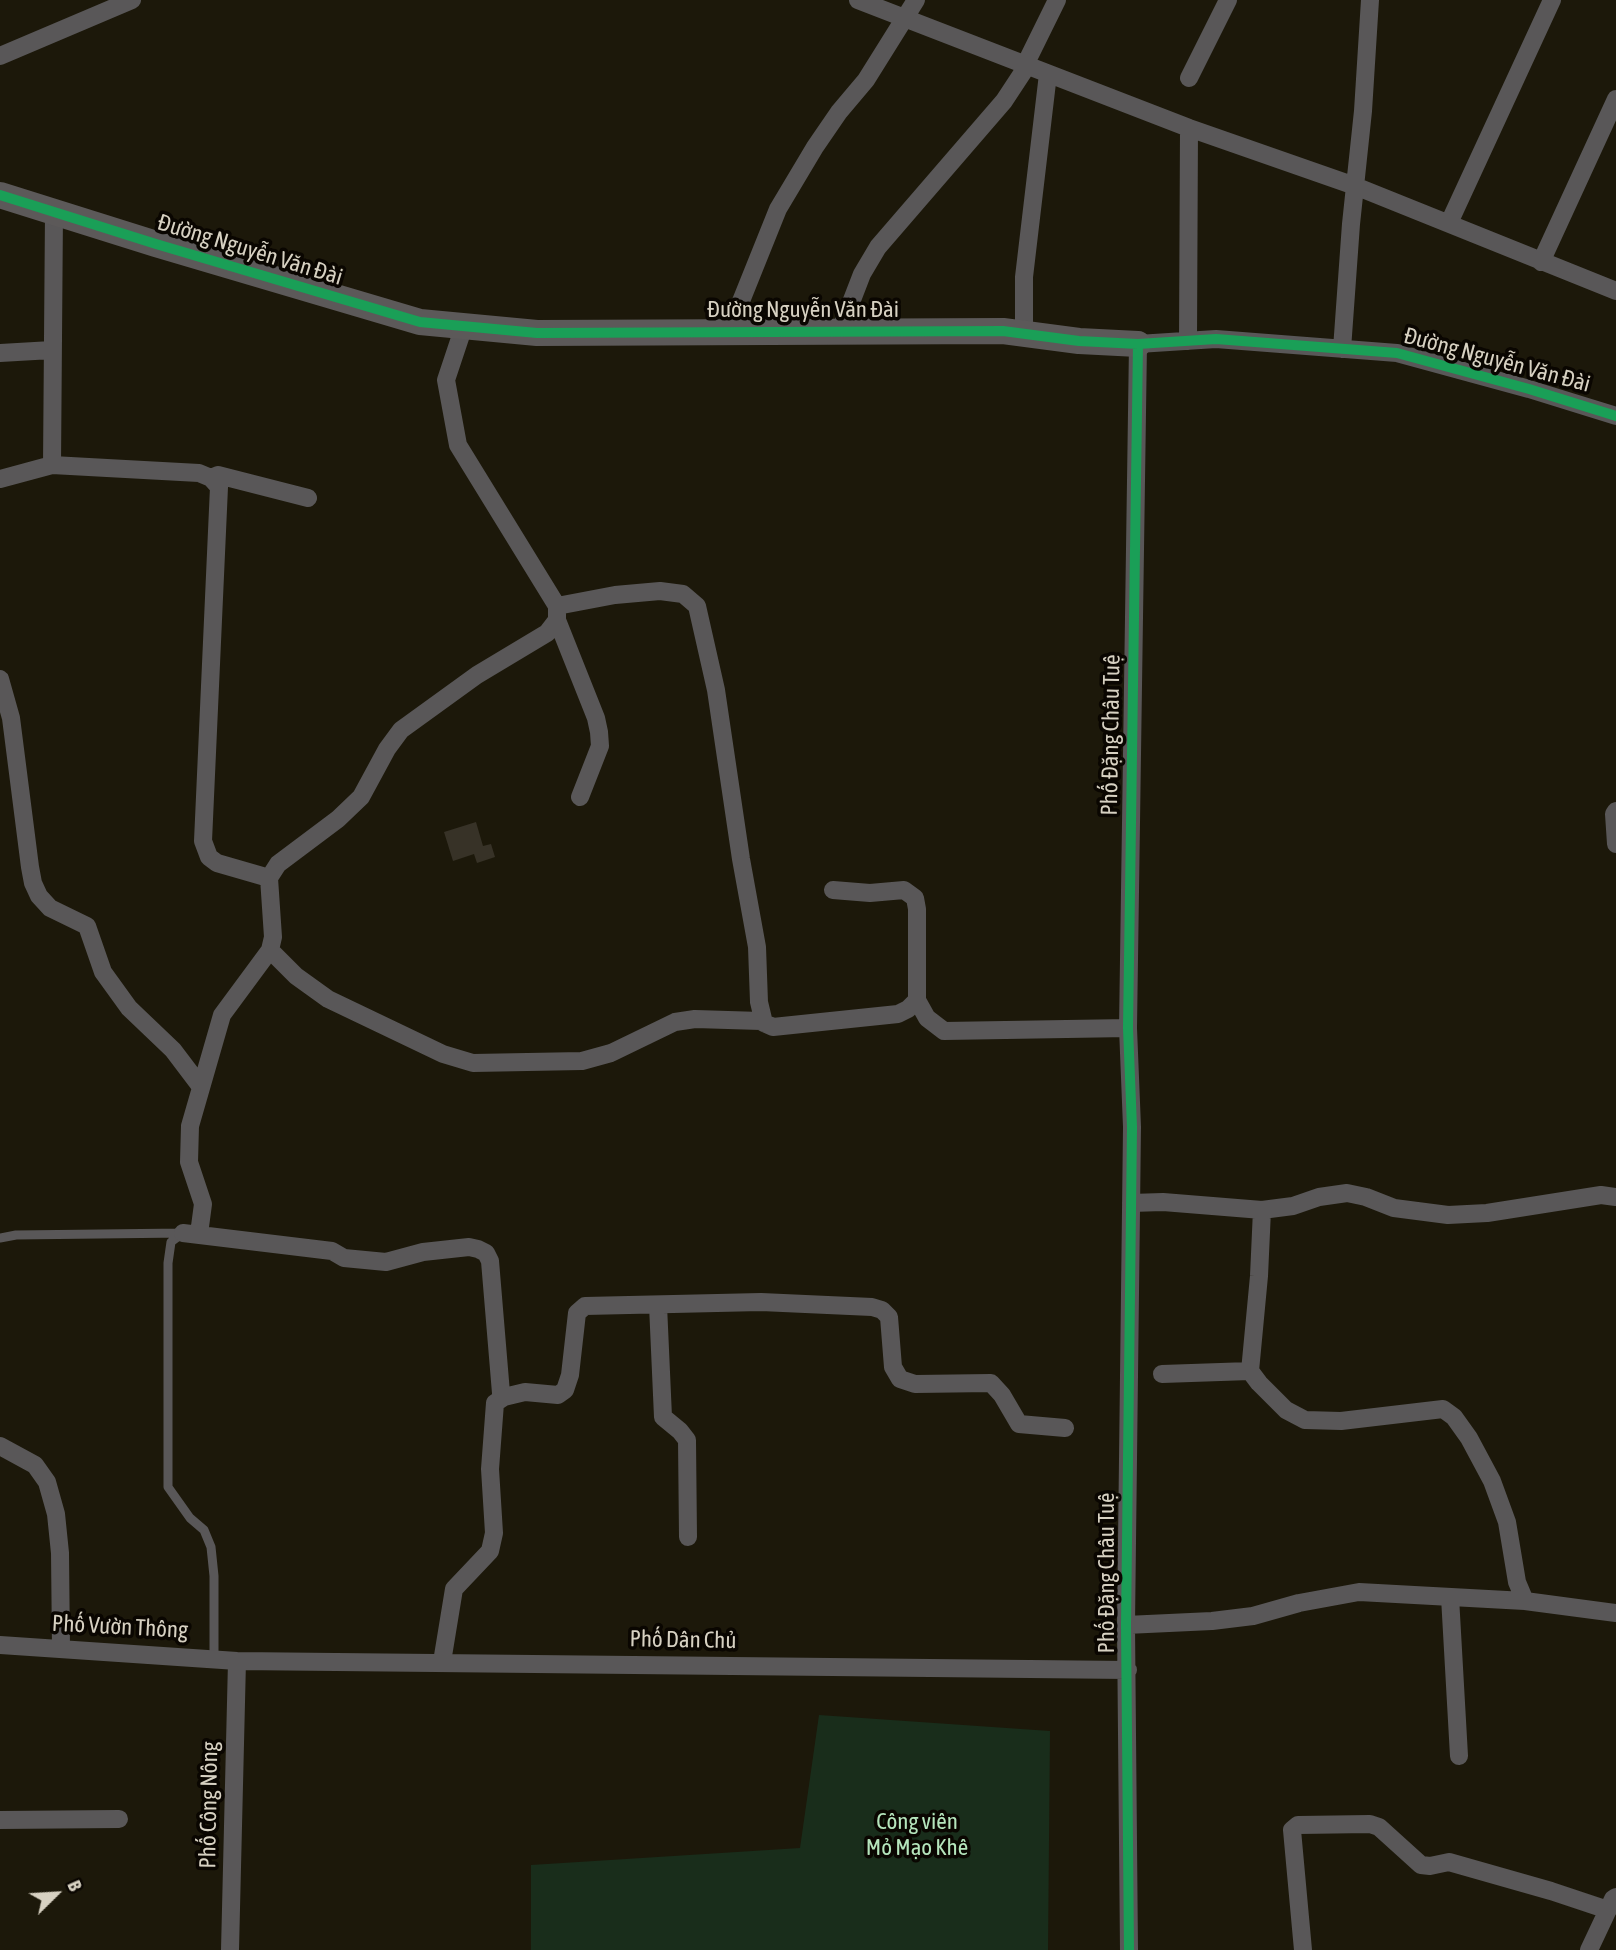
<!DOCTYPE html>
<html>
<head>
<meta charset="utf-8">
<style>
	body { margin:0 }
	#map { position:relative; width:1616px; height:1950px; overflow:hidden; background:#1c180a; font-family:"Asap Condensed",sans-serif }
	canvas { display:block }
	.north { position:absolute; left:21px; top:1859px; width:70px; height:70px; -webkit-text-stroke:5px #0a0601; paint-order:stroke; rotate:66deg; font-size:19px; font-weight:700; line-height:28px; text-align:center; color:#d7d1c2 }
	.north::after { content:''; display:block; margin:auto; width:24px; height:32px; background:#d7d1c2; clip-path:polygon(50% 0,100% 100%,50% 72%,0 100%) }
</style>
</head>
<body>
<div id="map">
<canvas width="1616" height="1950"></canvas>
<div class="north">B</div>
</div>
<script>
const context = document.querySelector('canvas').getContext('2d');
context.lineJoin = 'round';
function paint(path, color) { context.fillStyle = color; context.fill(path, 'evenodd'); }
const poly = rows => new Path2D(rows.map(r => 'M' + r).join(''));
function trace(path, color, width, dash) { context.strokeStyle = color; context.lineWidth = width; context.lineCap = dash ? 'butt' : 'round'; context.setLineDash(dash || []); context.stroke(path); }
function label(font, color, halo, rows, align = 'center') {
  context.font = font + ' "Asap Condensed",sans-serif'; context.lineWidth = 7; context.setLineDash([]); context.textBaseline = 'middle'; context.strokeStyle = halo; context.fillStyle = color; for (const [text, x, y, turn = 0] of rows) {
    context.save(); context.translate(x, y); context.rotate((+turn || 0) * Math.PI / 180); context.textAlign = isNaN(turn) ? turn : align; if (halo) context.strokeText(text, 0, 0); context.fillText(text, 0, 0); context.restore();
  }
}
const green = poly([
	[819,1715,1050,1731,1048,1950,531,1950,531,1865,800,1848]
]);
const building = poly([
	[476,822,483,846,491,844,495,857,477,863,474,854,453,861,444,832]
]);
const lane = poly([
	[183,1233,171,1242,168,1263,168,1487,190,1518,204,1530,211,1547,214,1576,214,1658],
	[0,1238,16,1235,183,1233]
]);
const street = poly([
	[858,0,1189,128,1355,186,1616,291],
	[0,56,132,0],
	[1025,65,1057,0],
	[1189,78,1228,0],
	[54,212,52,465,199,473,211,478,219,487,203,841,209,857,217,863,269,878],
	[1449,223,1552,0],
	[1541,262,1616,99],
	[729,331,778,209,815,147,839,112,866,80,916,0],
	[840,331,862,274,878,247,1004,101,1027,66],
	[1024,334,1024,277,1048,74],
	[1188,341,1189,128],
	[1342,349,1351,224,1363,111,1370,0],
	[0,353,52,350],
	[211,478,218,475,308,498],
	[0,479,52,465],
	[557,606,615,595,660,591,683,594,697,606,716,690,741,859,757,947,759,1002,764,1023,773,1027,898,1014,908,1009,917,1000,917,909,915,898,904,890,870,893,833,890],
	[557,620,596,718,599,732,600,746,580,797],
	[0,679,11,718,30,867,33,883,39,896,50,908,87,926,103,972,129,1008,173,1050,201,1087],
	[1616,811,1614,814,1616,844],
	[270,950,296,976,328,999,443,1054,473,1063,582,1061,611,1053,675,1022,695,1019,761,1021,764,1023],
	[917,1000,927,1018,944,1031,1128,1028],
	[1616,1197,1601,1195,1487,1213,1448,1215,1394,1208,1366,1197,1347,1193,1319,1197,1293,1206,1262,1210,1259,1276,1250,1371,1259,1383,1286,1410,1305,1420,1341,1421,1443,1409,1454,1417,1469,1438,1492,1481,1507,1522,1517,1582,1525,1601,1616,1613],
	[1131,1203,1163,1202,1262,1210],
	[183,1233,332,1251,344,1258,386,1262,423,1252,469,1247,478,1249,486,1253,490,1261,501,1393,504,1397],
	[199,1234,203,1204,189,1162,190,1126,222,1015,270,950,273,937,269,878,278,864,338,819,361,797,387,749,401,730,477,675,547,633,557,620,557,606,458,445,446,380,464,326],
	[658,1305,663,1417,680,1431,687,1440,688,1537],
	[1162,1374,1250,1371],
	[0,1446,35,1465,47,1482,56,1514,60,1553,61,1648],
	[1450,1597,1459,1756],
	[1126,1625,1212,1621,1253,1616,1299,1603,1359,1592,1525,1601],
	[0,1645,237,1661,1128,1670],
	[442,1662,454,1589,490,1551,494,1533,490,1469,495,1403,504,1397,525,1392,558,1395,565,1390,570,1375,577,1313,585,1306,761,1302,872,1307,882,1310,889,1317,893,1367,900,1379,915,1384,991,1383,1002,1395,1019,1424,1065,1428],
	[0,1820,119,1819],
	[230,1950,237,1661],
	[1129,1950,1126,1625,1132,1127,1128,1028,1138,344,1216,339,1397,353,1529,389,1616,416],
	[1303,1950,1292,1830,1298,1825,1370,1824,1379,1827,1421,1865,1430,1866,1449,1862,1551,1891,1608,1910],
	[1589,1950,1613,1899,1616,1897]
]);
const secondary = poly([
	[0,195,156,244,420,322,537,333,1003,331,1079,341,1138,344]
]);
const cycleway = poly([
	[0,195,156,244,420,322,537,333,1003,331,1079,341,1138,344,1216,339,1397,353,1529,389,1616,416],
	[1129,1950,1126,1625,1132,1127,1128,1028,1138,344]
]);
const streetNames = [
	["Đường Nguyễn Văn Đài",250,250,17],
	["Đường Nguyễn Văn Đài",803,310],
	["Đường Nguyễn Văn Đài",1497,360,15],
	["Phố Đặng Châu Tuệ",1111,735,-89],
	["Phố Đặng Châu Tuệ",1107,1573,-90],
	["Phố Vườn Thông",120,1627,3],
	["Phố Dân Chủ",683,1640,1],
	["Phố Công Nông",209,1805,-89]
];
const parkNames = [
	["Công viên",917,1822],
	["Mỏ Mạo Khê",917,1848]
];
paint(green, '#192d1b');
paint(building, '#373227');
trace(lane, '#595758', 9);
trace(street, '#595758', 18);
trace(secondary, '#5c5959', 26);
trace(cycleway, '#1a9f57', 10);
label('23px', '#d7d1c2', '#0a0601', streetNames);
label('23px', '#b5e5bc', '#0a0601', parkNames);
</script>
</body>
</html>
